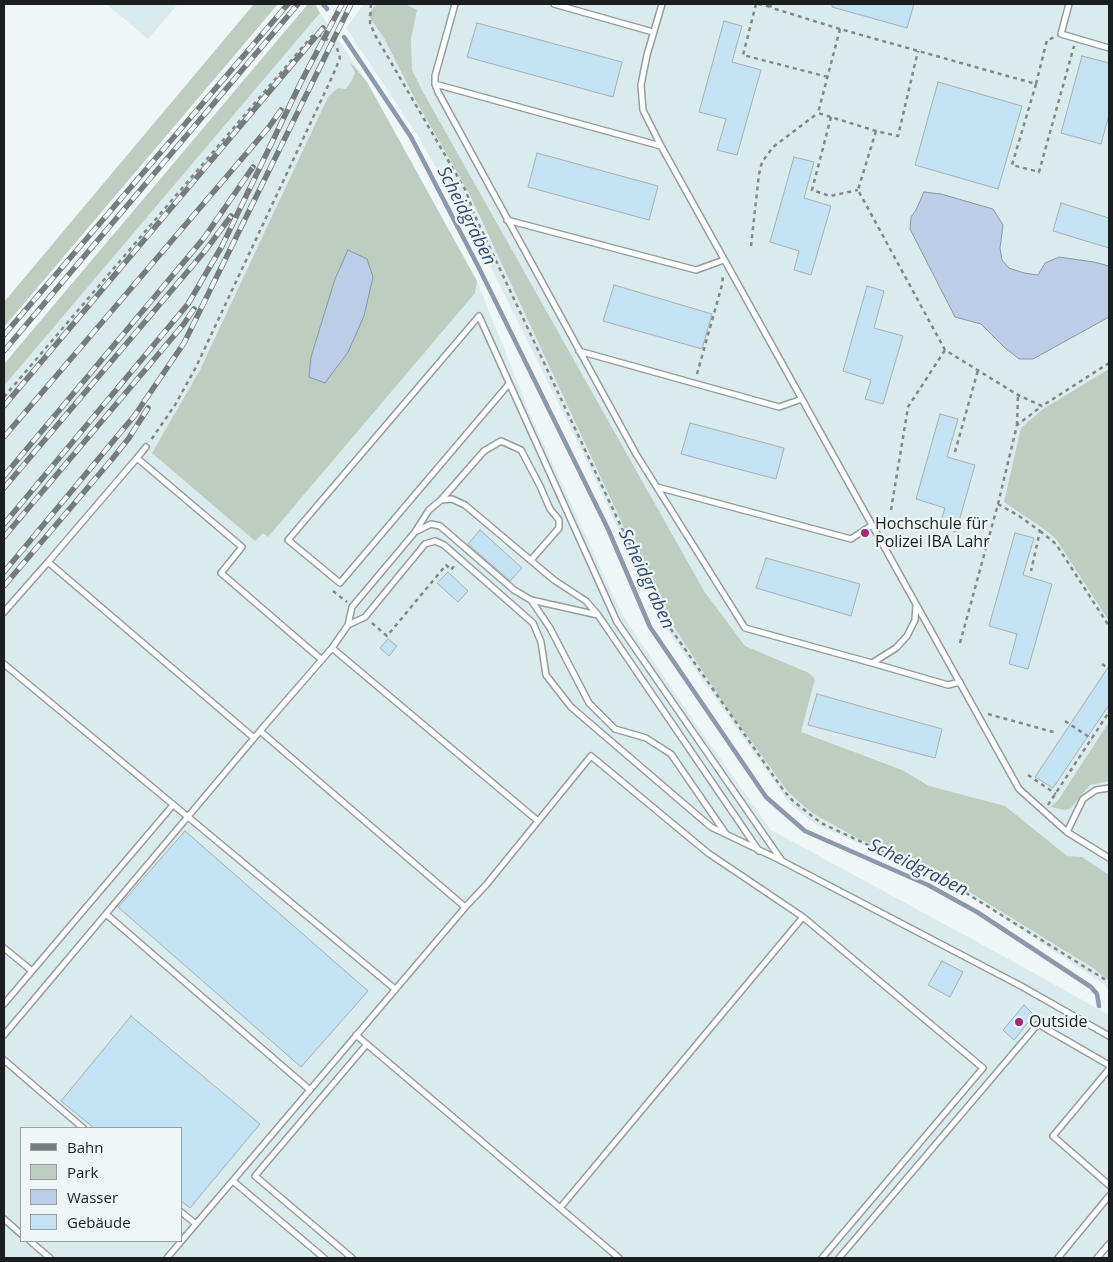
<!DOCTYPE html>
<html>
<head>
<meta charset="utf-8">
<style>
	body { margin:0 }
	#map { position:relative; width:1113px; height:1262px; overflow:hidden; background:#eff6f7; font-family:"Open Sans",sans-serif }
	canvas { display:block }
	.frame { position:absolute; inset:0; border:5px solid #1b1e1e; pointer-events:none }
	.legend { position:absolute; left:20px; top:1127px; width:162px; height:115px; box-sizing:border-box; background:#eff6f7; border:1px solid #9aa0a0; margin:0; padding:6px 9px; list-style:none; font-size:15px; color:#1b1e1e }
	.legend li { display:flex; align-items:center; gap:10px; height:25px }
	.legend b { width:25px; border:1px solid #9aa0a0 }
</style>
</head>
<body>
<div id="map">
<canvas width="1113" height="1262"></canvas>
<div class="frame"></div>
<ul class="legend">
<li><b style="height:6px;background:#767b7c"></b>Bahn</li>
<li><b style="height:14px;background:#bdcdbf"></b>Park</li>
<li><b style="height:14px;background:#bccde7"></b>Wasser</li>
<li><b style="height:14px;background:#c3e2f3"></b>Gebäude</li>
</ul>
</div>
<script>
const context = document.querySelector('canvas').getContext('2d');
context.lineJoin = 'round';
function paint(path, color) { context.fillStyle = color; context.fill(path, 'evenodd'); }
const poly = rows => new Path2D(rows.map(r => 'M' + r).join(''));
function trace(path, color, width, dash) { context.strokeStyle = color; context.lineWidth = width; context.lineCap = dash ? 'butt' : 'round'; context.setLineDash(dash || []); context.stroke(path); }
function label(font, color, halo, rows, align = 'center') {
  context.font = font + ' "Open Sans",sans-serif'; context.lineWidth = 4.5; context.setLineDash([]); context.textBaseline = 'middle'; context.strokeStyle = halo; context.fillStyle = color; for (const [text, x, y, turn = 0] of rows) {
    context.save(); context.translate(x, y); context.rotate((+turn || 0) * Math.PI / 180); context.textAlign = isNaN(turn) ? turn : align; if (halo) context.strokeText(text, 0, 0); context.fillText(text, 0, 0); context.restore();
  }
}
const built = poly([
	[106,4,178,4,148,39],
	[364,4,1109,4,1109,992,1105,985,984,905,935,877,817,825,790,804,663,624,577,441,478,241,418,136,346,28],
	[320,13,367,82,477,281,530,414,618,606,629,625,698,727,771,830,1016,963,1109,1015,1109,1258,4,1258,4,386],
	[21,1128,181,1128,181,1241,21,1241]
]);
const green = poly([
	[254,4,278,4,4,327,4,302],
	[308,4,315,4,320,13,4,386,4,364],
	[376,4,405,4,417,10,411,39,412,70,423,92,704,591,745,646,809,673,815,679,801,732,902,770,929,786,1005,806,1067,856,1082,857,1109,875,1109,981,1093,968,968,891,922,865,859,839,812,813,789,793,724,704,661,607,469,193,414,97,384,38,368,15],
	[350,62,367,82,477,281,475,293,268,537,263,533,255,541,152,453,200,370,328,97,338,88,346,89,352,80,355,73],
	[349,250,309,377,311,357,335,279],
	[1109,369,1109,621,1056,539,1044,529,1004,502,1021,428,1043,409],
	[1109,722,1109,781,1090,785,1071,808,1065,810,1051,807,1059,799]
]);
const water = poly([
	[924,192,941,194,993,209,1003,225,1000,248,1002,260,1009,268,1024,273,1038,275,1045,263,1059,257,1094,262,1109,266,1109,317,1033,359,1019,359,1004,347,981,324,955,317,910,229,911,217,916,210,924,192],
	[348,250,367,259,373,277,364,316,348,352,325,383,309,377,311,357,335,279,348,250]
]);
const stream = poly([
	[323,4,327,9],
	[344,37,411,137,478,266,608,529,650,627,766,797,805,831,928,885,977,912,1091,987,1097,994,1099,1006]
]);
const building = poly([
	[832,4,914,4,907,28,832,7,832,4],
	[724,21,742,26,732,62,761,70,737,155,717,150,726,119,699,112,724,21],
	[477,23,622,62,613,97,467,57,477,23],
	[1082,56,1109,63,1109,115,1101,144,1061,133,1082,56],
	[938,82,1022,106,998,189,915,165,938,82],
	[537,153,658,186,649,220,528,187,537,153],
	[794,157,814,162,804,198,831,206,811,275,794,270,799,251,770,242,794,157],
	[1061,203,1109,218,1109,248,1053,231,1061,203],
	[614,285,712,314,702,349,603,321,614,285],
	[867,286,884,291,874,328,903,336,883,404,865,399,871,380,843,371,867,286],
	[940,414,958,419,947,457,975,465,956,532,939,527,945,508,916,499,940,414],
	[690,423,784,448,776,479,681,454,690,423],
	[480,530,522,568,510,581,468,544,480,530],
	[1015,533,1034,538,1023,575,1052,584,1028,669,1009,664,1017,634,989,626,1015,533],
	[766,558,860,584,851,616,756,588,766,558],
	[448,572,468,591,458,602,437,583,448,572],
	[388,639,397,646,389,656,380,648,388,639],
	[1109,666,1109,705,1053,788,1035,777,1109,666],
	[817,694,942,729,935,758,808,725,817,694],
	[185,831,368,991,301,1067,118,907,185,831],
	[942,961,963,972,950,997,928,985,942,961],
	[1024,1005,1034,1015,1014,1040,1003,1030,1024,1005],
	[131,1016,260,1124,190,1208,181,1201,181,1128,94,1128,61,1101,131,1016]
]);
const path = poly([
	[371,4,370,23,375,35,466,191,474,214,666,622,784,791,793,801,821,823,950,883,1109,982],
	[756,4,743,55,828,77],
	[758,4,771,7],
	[769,4,772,8,840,29,1036,84,1047,40,1055,37],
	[840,29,818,113,876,131,898,136,918,51],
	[1036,84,1012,165,1039,172,1074,46],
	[831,117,812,190,830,196,858,190],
	[876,131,858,190,945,350,1018,395,1042,406,1109,363],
	[751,246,759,174,762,162,773,147,818,113],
	[697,374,722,285,723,276],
	[4,397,312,36,318,35,324,37,337,48,340,58,333,75,196,367,175,405,151,440],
	[1017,425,1018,395],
	[955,452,978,370],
	[998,504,1019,516,1040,531,1031,571],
	[891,510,908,407,945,350],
	[1040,531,1056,544,1109,626],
	[333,591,347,602],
	[372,623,387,636,446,565,451,570,455,565],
	[960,643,998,504,1017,425,1042,406],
	[1102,664,1109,669],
	[988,714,1057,733],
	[1065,721,1092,739],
	[1028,775,1056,794],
	[1048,805,1109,712]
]);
const service = poly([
	[455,4,435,76,435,84,438,92,636,454,745,628,872,663,896,648,907,636,915,620,916,605],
	[554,4,653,32],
	[662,4,647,55,641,85,643,110,661,146,1019,789,1067,832,1109,858],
	[1069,4,1061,34,1109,48],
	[435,84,661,146],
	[507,220,696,270,724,260],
	[579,351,779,407,802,399],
	[508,385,340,583,288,540,479,316,617,622,782,861],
	[146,447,137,458,242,547,221,573,322,660],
	[657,487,851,539,872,525],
	[441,500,484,451,501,441,521,450,540,486,550,509,559,520,559,528,531,560],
	[415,532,431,524,440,526,514,590,531,600,550,628,589,703,615,729,646,738,671,754,726,834],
	[48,562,137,458],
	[531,600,598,615,759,851],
	[4,612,48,562,254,738],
	[348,625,365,617,425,544,435,541,444,545,533,623,541,642,546,675,571,707,711,827,782,861,1021,986,1109,1036],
	[332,648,538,821],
	[872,663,948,685,960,682],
	[4,664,395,989],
	[260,731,332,648,348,625,352,607,415,532,429,510,441,500,452,499,465,505,554,580,586,601,598,615],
	[1067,832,1083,799,1096,790,1109,788],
	[106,914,310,1090],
	[4,948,32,971,173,805],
	[4,1004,32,971],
	[4,1035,260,731,465,907],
	[356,1035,619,1258],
	[4,1060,83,1128],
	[1109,1069,1053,1136,1109,1185],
	[233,1181,324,1258],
	[560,1208,803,917],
	[181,1212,196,1224],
	[4,1219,21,1234],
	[30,1241,50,1258],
	[167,1258,468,904,486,885,591,756,708,853,803,917,983,1068,822,1258],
	[352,1258,255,1176,367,1044],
	[839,1258,1038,1024,1109,1065],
	[1058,1258,1109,1196],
	[1097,1258,1109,1244]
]);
const rail = poly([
	[4,335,288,4],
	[4,351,298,4],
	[4,406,323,28],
	[4,437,269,127,281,110],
	[4,476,204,238,253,167],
	[4,488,205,251,231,216],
	[4,524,188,304,222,246,301,82,342,4],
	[4,537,183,325,194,309],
	[4,572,135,415,184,343,351,4],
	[4,586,113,458,129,438,148,408]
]);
const markers = [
	[865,533,5,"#a2287d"],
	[1019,1022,5,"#a2287d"]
];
const poiNames = [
	["Hochschule für",875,524],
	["Polizei IBA Lahr",875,542],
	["Outside",1029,1022]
];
const waterNames = [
	["Scheidgraben",466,216,63],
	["Scheidgraben",646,579,65],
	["Scheidgraben",918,868,26]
];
paint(built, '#daebed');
paint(green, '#bdcdbf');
paint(water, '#bccde7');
trace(water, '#8c98ab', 1);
trace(stream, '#8c98ab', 4.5);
paint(building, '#c3e2f3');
trace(building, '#abb1b4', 1);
trace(service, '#969d9d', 8);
trace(path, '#838888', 2.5, [4, 4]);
trace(service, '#fff', 5);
trace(rail, '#767b7c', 5.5);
trace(rail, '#eff6f7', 4, [11]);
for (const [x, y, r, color] of markers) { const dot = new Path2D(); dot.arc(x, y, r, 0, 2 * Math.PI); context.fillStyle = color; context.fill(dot); trace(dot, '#eff6f7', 2); }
label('16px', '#1b1e1e', '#eff6f7', poiNames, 'left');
label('italic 18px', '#31496e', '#eff6f7', waterNames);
</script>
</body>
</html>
